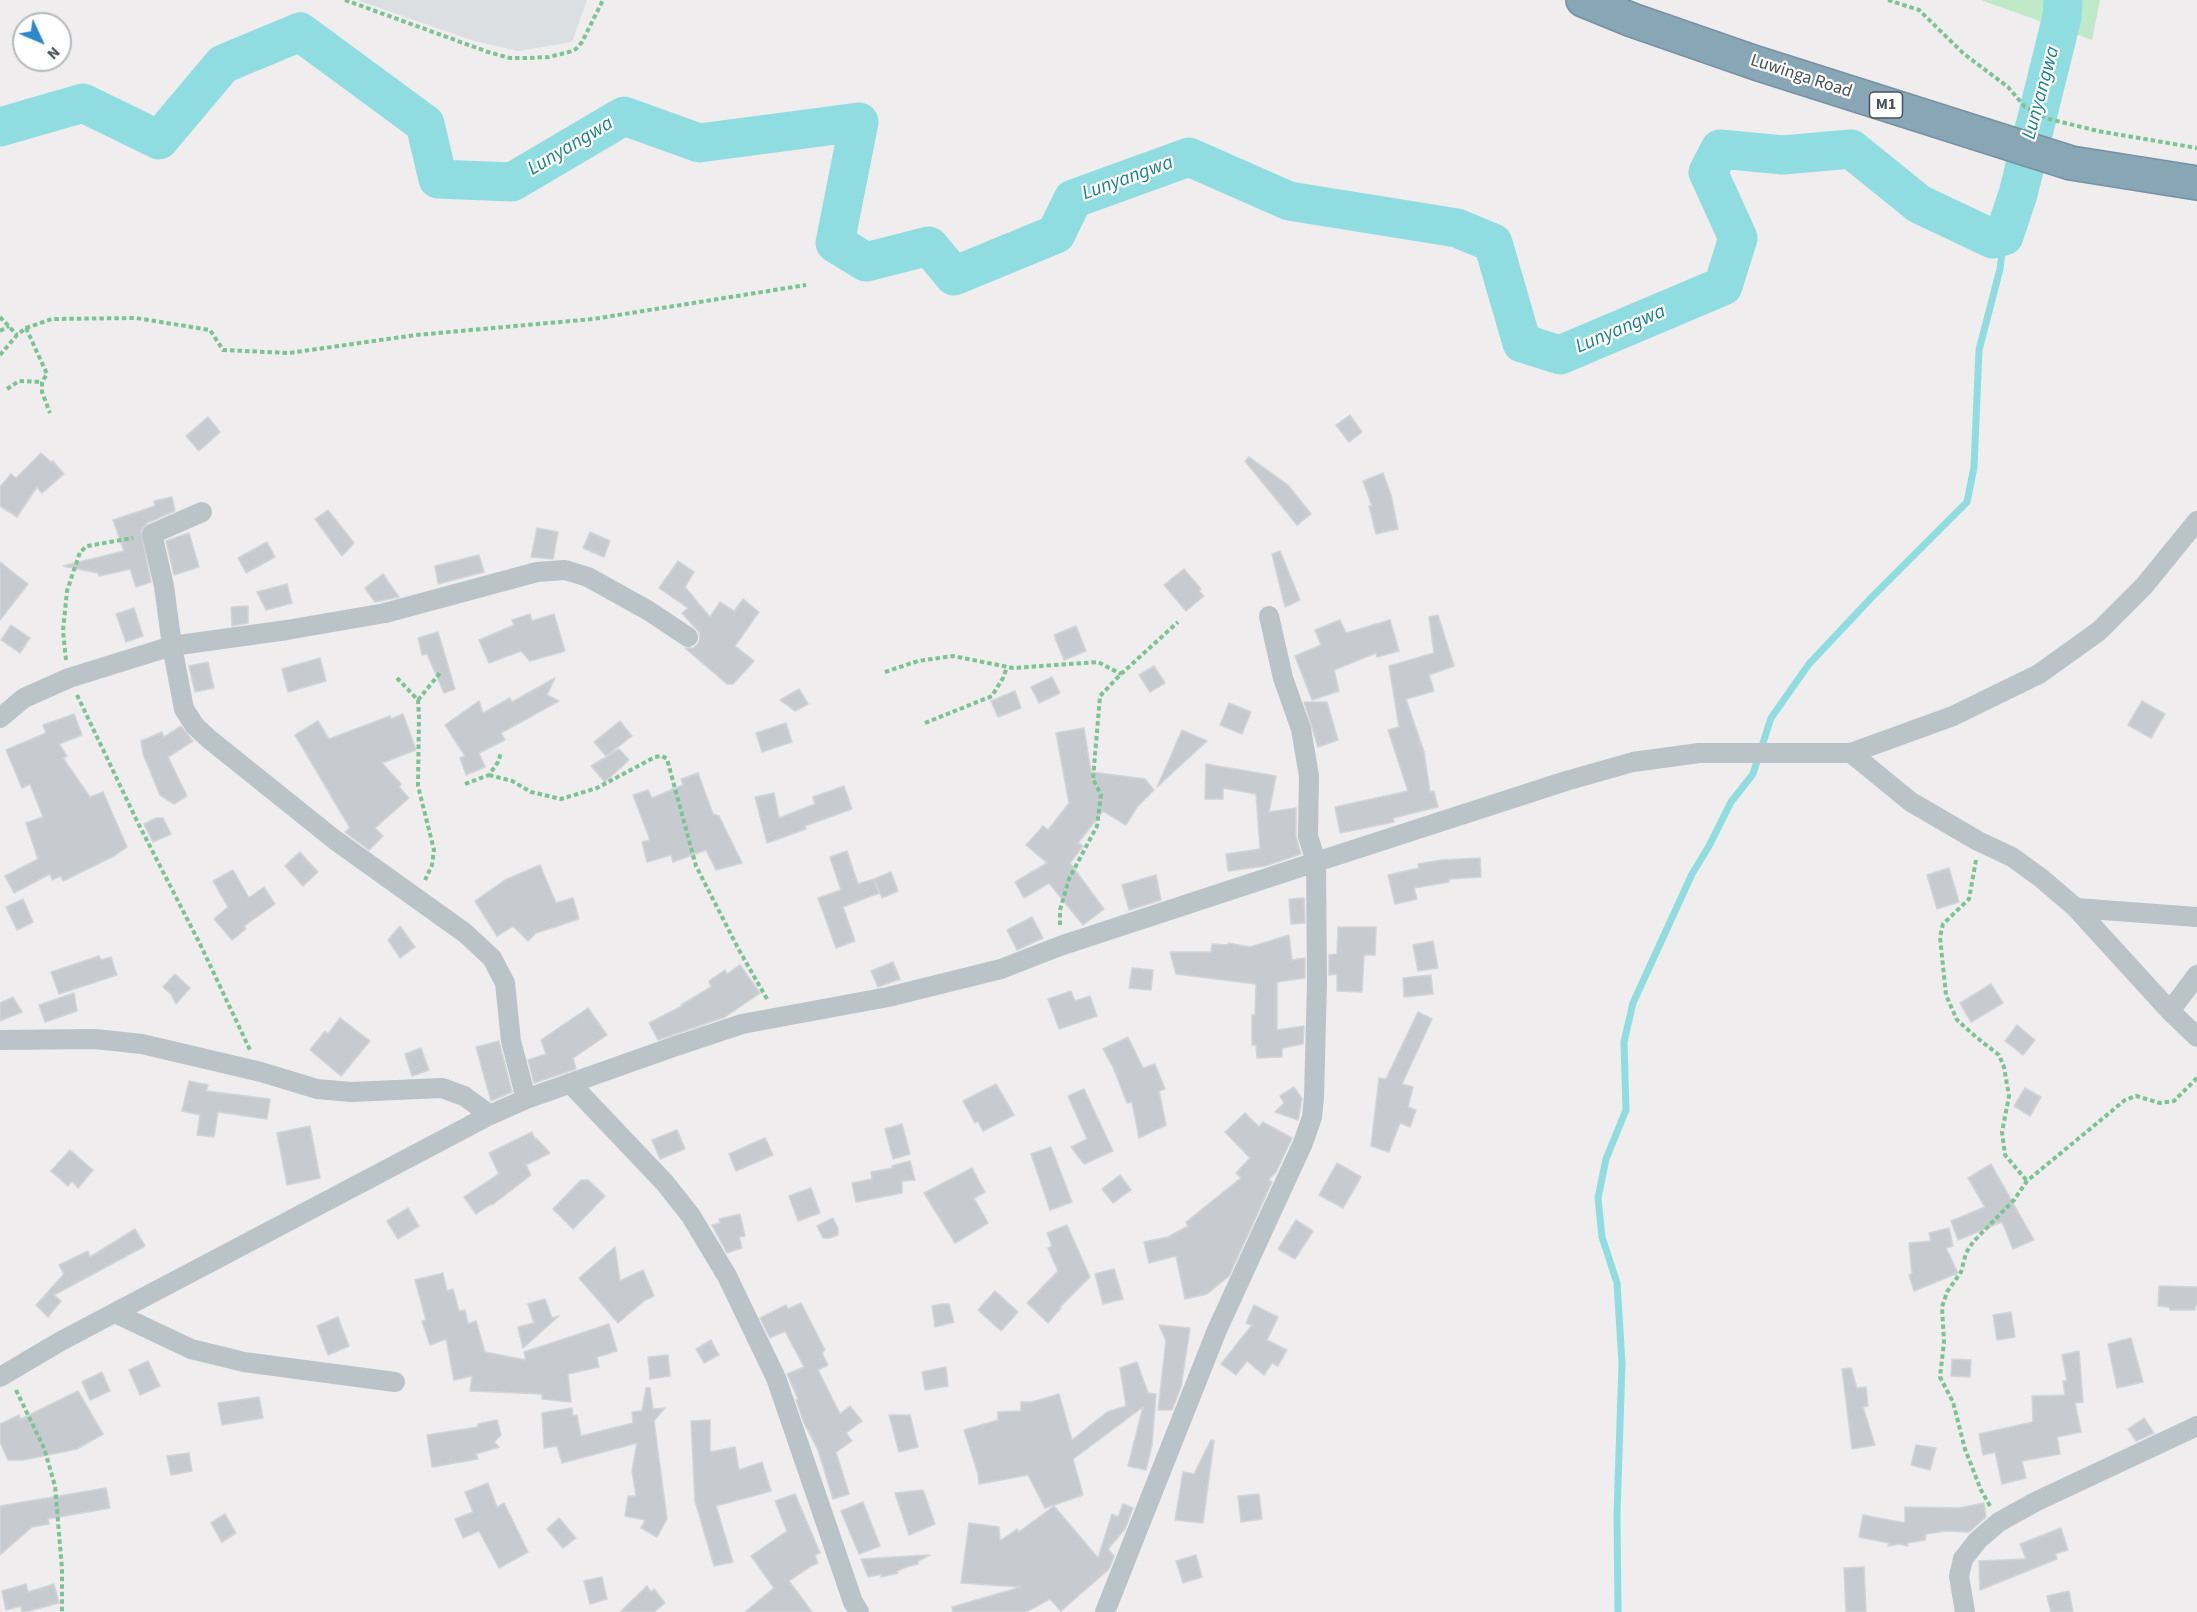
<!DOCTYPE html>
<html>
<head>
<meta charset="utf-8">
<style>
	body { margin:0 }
	#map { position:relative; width:2197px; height:1612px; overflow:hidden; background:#efeded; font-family:"Source Sans 3",sans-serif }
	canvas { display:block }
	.north { position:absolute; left:12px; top:12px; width:60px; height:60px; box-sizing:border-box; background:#fff; border:2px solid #b5babc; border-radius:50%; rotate:134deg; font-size:16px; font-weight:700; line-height:24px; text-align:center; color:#475258 }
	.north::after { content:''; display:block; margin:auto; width:21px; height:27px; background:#2c8aca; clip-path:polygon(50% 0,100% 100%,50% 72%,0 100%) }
</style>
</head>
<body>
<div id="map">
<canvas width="2197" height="1612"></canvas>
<div class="north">N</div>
</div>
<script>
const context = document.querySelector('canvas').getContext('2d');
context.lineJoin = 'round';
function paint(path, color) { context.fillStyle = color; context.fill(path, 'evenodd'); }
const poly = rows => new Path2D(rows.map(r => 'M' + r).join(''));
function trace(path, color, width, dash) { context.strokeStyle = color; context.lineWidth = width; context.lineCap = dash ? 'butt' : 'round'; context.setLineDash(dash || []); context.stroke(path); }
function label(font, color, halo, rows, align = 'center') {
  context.font = font + ' "Source Sans 3",sans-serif'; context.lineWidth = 4.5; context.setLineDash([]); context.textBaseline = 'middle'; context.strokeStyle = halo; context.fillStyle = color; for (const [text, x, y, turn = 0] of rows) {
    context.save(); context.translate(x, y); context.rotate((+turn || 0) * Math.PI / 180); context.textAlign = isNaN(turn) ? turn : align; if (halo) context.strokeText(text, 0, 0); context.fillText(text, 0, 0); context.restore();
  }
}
const airport = poly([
	[357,0,587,0,572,42,518,51,474,41]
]);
const green = poly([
	[1981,0,2100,0,2092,40]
]);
const stream = poly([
	[1618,1612,1617,1514,1622,1363,1617,1283,1602,1237,1598,1198,1606,1159,1626,1110,1624,1042,1633,1003,1692,874,1709,846,1731,802,1753,774,1771,718,1809,664,1872,597,1967,502,1974,467,1979,350,2000,269,2004,236]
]);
const river = poly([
	[0,127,83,103,159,140,223,64,300,32,425,124,438,179,512,182,624,116,699,143,859,122,835,243,866,262,929,246,954,276,1056,234,1073,199,1189,157,1289,201,1457,228,1493,243,1522,343,1560,355,1723,286,1738,238,1708,172,1720,149,1783,155,1851,149,1919,204,1993,239,2004,236,2018,194,2062,17,2063,0]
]);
const building = poly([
	[1350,415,1362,432,1349,442,1336,425,1350,415],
	[208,417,220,432,199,451,186,436,208,417],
	[41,453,51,462,53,461,64,474,42,493,37,487,17,517,0,506,0,487,11,474,16,478,41,453],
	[1249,457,1288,485,1311,514,1297,525,1245,461,1249,457],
	[1383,473,1391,495,1398,529,1376,534,1369,506,1372,506,1363,481,1383,473],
	[172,497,175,511,147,523,141,531,151,582,136,587,130,569,99,576,98,573,63,566,124,551,113,520,155,506,154,501,172,497],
	[328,510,354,543,342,556,315,519,328,510],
	[537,528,558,532,553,559,531,557,537,528],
	[590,532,610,541,604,557,583,548,590,532],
	[189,533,199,567,174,575,166,541,189,533],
	[267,542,275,557,246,573,238,558,267,542],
	[1280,551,1300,600,1285,607,1272,554,1280,551],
	[479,555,484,572,438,584,435,566,479,555],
	[678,561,694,572,685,587,710,617,720,602,734,611,743,599,759,612,735,646,754,661,733,684,727,684,685,648,693,648,698,644,700,638,699,632,682,613,688,608,659,588,678,561],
	[0,562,28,584,0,620,0,562],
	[1184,569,1201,589,1199,591,1204,596,1186,611,1164,585,1184,569],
	[383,574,399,597,375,602,365,588,383,574],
	[287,584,292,603,266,610,257,592,287,584],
	[248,606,248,623,232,626,231,607,248,606],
	[134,608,143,636,126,642,116,614,134,608],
	[530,614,532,621,554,614,565,651,530,661,521,651,489,663,479,640,514,625,512,620,530,614],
	[1438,615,1454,666,1429,675,1434,691,1406,699,1424,752,1430,792,1434,791,1438,807,1393,818,1394,822,1340,833,1335,807,1408,791,1388,730,1399,727,1389,666,1434,653,1429,617,1438,615],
	[1340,620,1346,633,1390,620,1399,651,1377,657,1376,653,1334,670,1339,691,1312,700,1295,656,1321,645,1315,630,1340,620],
	[11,625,30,638,20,653,1,640,11,625],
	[1076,626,1086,651,1064,660,1054,635,1076,626],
	[438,632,455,689,444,693,427,654,422,655,418,638,438,632],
	[320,658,326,681,288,692,282,669,320,658],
	[208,662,214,688,195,692,189,666,208,662],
	[1154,666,1165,683,1150,692,1139,675,1154,666],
	[1052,677,1060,693,1039,703,1031,687,1052,677],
	[555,678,547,695,559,701,501,733,505,740,479,753,485,767,466,775,460,758,465,756,445,725,479,701,483,713,510,698,512,702,555,678],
	[799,689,808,704,795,711,780,700,799,689],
	[1015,691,1021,708,998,717,991,701,1015,691],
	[2142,701,2165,714,2151,738,2128,725,2142,701],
	[1304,702,1327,702,1338,740,1318,747,1304,702],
	[1229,703,1251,712,1242,734,1220,725,1229,703],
	[74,714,82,735,59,744,67,756,63,758,90,797,103,792,127,847,114,856,63,881,61,876,52,880,50,874,14,893,5,876,38,859,26,823,43,817,30,784,22,788,6,750,46,733,43,725,74,714],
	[403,714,416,750,382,763,401,784,399,787,409,798,375,828,383,836,369,850,345,832,350,828,295,735,318,721,329,739,390,716,391,719,403,714],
	[620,721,632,736,606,756,594,742,620,721],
	[786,723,792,742,762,752,756,733,786,723],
	[181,726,193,741,168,757,187,796,174,804,160,795,143,754,141,741,162,732,164,737,181,726],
	[1084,728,1091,772,1145,779,1154,790,1137,807,1126,825,1103,811,1078,843,1083,846,1070,863,1104,909,1083,925,1049,883,1024,898,1015,882,1047,863,1026,845,1043,826,1048,830,1069,803,1056,733,1084,728],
	[1182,730,1207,741,1157,787,1173,751,1182,730],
	[619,749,629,760,605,782,591,766,619,749],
	[1206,764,1276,776,1269,812,1296,808,1296,836,1301,854,1265,866,1228,871,1226,854,1260,849,1256,794,1223,788,1223,799,1205,799,1206,764],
	[698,773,713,814,719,816,742,863,716,870,706,850,673,862,671,855,647,862,642,842,650,840,633,795,648,790,652,798,683,785,681,779,698,773],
	[844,786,852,809,805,826,806,829,767,843,755,797,774,793,779,818,815,804,813,797,844,786],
	[156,818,163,818,171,834,153,842,144,824,156,818],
	[847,851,858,884,874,879,879,893,843,907,855,941,836,948,818,898,841,890,830,857,847,851],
	[300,852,318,872,303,886,285,866,300,852],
	[1480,858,1481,877,1449,879,1449,882,1414,888,1417,899,1395,904,1388,875,1419,868,1418,864,1441,860,1480,858],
	[540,865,556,903,573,898,579,919,536,933,528,941,513,926,497,936,475,901,505,880,540,865],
	[1949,868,1959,902,1937,909,1927,875,1949,868],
	[233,870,249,898,264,887,275,904,244,926,246,929,232,940,214,919,228,907,213,881,233,870],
	[891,872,898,891,882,898,874,879,891,872],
	[1156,875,1161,900,1129,910,1122,885,1156,875],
	[1304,898,1305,923,1291,924,1289,899,1304,898],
	[23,899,33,922,17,930,6,907,23,899],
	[1032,917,1043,938,1017,950,1007,930,1032,917],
	[400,926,415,947,400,958,388,940,400,926],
	[1338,927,1376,927,1375,955,1364,955,1362,992,1337,991,1337,974,1329,975,1329,955,1337,954,1338,927],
	[1289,935,1292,960,1305,958,1305,978,1277,982,1277,1030,1304,1026,1303,1044,1282,1048,1282,1057,1257,1058,1256,1045,1252,1045,1252,1015,1255,1015,1256,984,1176,974,1170,952,1211,952,1212,944,1228,945,1228,943,1250,947,1289,935],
	[1433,941,1438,968,1418,971,1413,945,1433,941],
	[99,956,101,960,111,957,117,975,59,994,51,972,99,956],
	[893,962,900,979,878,987,871,971,893,962],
	[740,965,760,993,725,1017,658,1040,649,1023,682,1006,681,1005,711,987,709,981,725,970,727,974,740,965],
	[1132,968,1153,970,1151,990,1129,988,1132,968],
	[175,974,190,988,176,1004,171,994,163,987,175,974],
	[1431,975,1433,994,1404,997,1403,978,1431,975],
	[1991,984,2003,1003,1971,1022,1960,1003,1991,984],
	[1071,991,1075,1001,1090,996,1097,1016,1059,1029,1048,999,1071,991],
	[74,993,77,1011,45,1022,39,1005,74,993],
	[13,997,22,1012,0,1021,0,1003,13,997],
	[588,1008,607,1035,573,1058,576,1069,534,1083,528,1060,546,1054,541,1040,588,1008],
	[1418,1012,1432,1019,1402,1084,1413,1087,1408,1107,1416,1110,1410,1127,1400,1123,1389,1152,1371,1146,1379,1078,1386,1079,1418,1012],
	[340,1018,370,1041,341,1076,310,1050,325,1031,328,1034,340,1018],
	[2017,1025,2035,1040,2023,1055,2005,1041,2017,1025],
	[1128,1037,1143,1068,1155,1064,1165,1089,1159,1091,1166,1125,1139,1138,1132,1102,1127,1103,1113,1067,1103,1049,1128,1037],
	[499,1041,512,1092,491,1101,476,1047,499,1041],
	[421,1048,429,1070,412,1076,405,1054,421,1048],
	[189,1081,208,1085,206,1091,270,1099,267,1119,218,1112,214,1137,197,1135,200,1115,182,1111,189,1081],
	[996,1084,1014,1115,983,1131,978,1121,975,1123,963,1101,996,1084],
	[1294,1087,1302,1099,1298,1120,1275,1112,1284,1103,1280,1096,1294,1087],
	[2025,1088,2041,1097,2030,1116,2014,1106,2025,1088],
	[1084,1089,1113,1151,1084,1164,1071,1147,1087,1139,1068,1096,1084,1089],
	[1245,1113,1259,1127,1263,1122,1292,1138,1276,1172,1268,1180,1272,1182,1229,1276,1207,1294,1185,1299,1176,1256,1149,1263,1144,1242,1168,1237,1188,1226,1186,1222,1241,1178,1236,1173,1250,1158,1225,1132,1245,1113],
	[902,1124,910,1154,893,1159,885,1129,902,1124],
	[310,1126,320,1178,287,1185,277,1133,310,1126],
	[677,1130,685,1149,660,1159,652,1140,677,1130],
	[532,1132,535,1139,536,1138,550,1153,526,1165,531,1175,492,1205,491,1204,476,1214,464,1197,499,1174,489,1153,532,1132],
	[765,1138,773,1155,736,1171,729,1154,765,1138],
	[1051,1147,1072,1202,1050,1210,1031,1154,1051,1147],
	[70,1150,93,1170,78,1188,72,1181,68,1186,51,1171,70,1150],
	[910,1161,915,1180,902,1181,902,1193,856,1202,852,1183,872,1179,871,1172,893,1168,892,1166,910,1161],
	[1337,1163,1361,1177,1343,1208,1319,1195,1337,1163],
	[1991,1164,2034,1240,2013,1249,2002,1222,1958,1240,1951,1221,1985,1207,1968,1178,1991,1164],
	[972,1168,985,1192,974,1198,988,1223,955,1243,924,1193,972,1168],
	[1120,1175,1131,1190,1113,1203,1102,1189,1120,1175],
	[581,1180,588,1180,605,1196,573,1229,553,1209,581,1180],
	[811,1188,820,1213,798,1221,789,1196,811,1188],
	[408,1208,419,1226,398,1239,387,1221,408,1208],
	[740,1214,745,1236,739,1237,742,1248,727,1253,712,1225,720,1223,719,1219,740,1214],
	[833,1218,838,1228,838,1235,830,1238,823,1238,817,1226,833,1218],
	[1296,1220,1313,1231,1295,1259,1278,1249,1296,1220],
	[1067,1225,1090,1277,1060,1307,1061,1308,1048,1323,1027,1303,1058,1271,1048,1248,1052,1246,1047,1233,1067,1225],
	[1949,1228,1953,1246,1946,1248,1958,1273,1914,1291,1909,1275,1912,1274,1909,1243,1931,1241,1929,1233,1949,1228],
	[135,1229,145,1246,54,1295,61,1301,48,1317,36,1305,64,1274,59,1265,88,1251,90,1257,135,1229],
	[615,1247,620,1281,643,1270,654,1296,645,1300,618,1323,579,1278,615,1247],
	[1114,1269,1123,1299,1103,1304,1095,1274,1114,1269],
	[443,1273,447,1291,453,1289,459,1311,465,1310,468,1324,476,1321,485,1352,526,1360,524,1352,609,1324,617,1351,597,1357,599,1367,568,1374,571,1402,542,1399,542,1394,470,1391,472,1376,454,1380,446,1339,430,1345,422,1321,426,1320,415,1280,443,1273],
	[2159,1286,2197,1287,2197,1306,2195,1306,2195,1310,2170,1310,2169,1307,2158,1306,2159,1286],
	[995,1291,1018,1312,1001,1331,978,1310,995,1291],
	[545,1299,552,1318,559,1316,523,1348,518,1327,534,1323,528,1304,545,1299],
	[801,1303,825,1350,822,1353,828,1365,818,1370,840,1414,850,1406,862,1421,846,1433,852,1441,836,1452,849,1494,833,1499,818,1450,804,1423,796,1400,798,1399,787,1374,804,1367,785,1331,770,1338,760,1318,786,1305,788,1309,801,1303],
	[942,1304,949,1304,954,1322,935,1327,932,1306,942,1304],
	[1254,1305,1278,1317,1267,1340,1287,1350,1278,1366,1272,1363,1264,1375,1247,1361,1236,1375,1221,1364,1252,1325,1246,1323,1254,1305],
	[2011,1312,2015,1337,1997,1340,1993,1315,2011,1312],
	[338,1317,349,1346,328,1355,317,1326,338,1317],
	[1159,1325,1190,1328,1181,1387,1172,1410,1158,1410,1166,1341,1159,1325],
	[2131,1338,2143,1382,2117,1388,2108,1344,2131,1338],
	[711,1340,719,1355,704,1363,696,1349,711,1340],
	[2079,1351,2083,1402,2075,1403,2081,1432,2057,1437,2060,1454,2022,1461,2026,1478,2002,1484,1995,1452,1983,1455,1979,1434,2033,1422,2032,1396,2065,1395,2063,1381,2067,1381,2062,1355,2079,1351],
	[668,1355,670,1376,650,1379,648,1357,668,1355],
	[1952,1359,1971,1360,1970,1377,1951,1376,1952,1359],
	[148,1361,160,1386,140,1395,129,1370,148,1361],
	[1137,1362,1148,1393,1156,1394,1152,1445,1146,1470,1128,1466,1143,1407,1073,1459,1083,1495,1045,1508,1028,1475,979,1484,978,1474,964,1430,998,1420,998,1412,1021,1411,1021,1402,1032,1402,1059,1394,1072,1440,1107,1412,1126,1406,1120,1368,1137,1362],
	[946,1367,948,1386,925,1390,922,1372,946,1367],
	[1851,1368,1857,1388,1866,1387,1868,1406,1863,1407,1875,1445,1852,1449,1842,1369,1851,1368],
	[102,1372,110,1391,90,1400,82,1382,102,1372],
	[646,1388,650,1388,653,1409,665,1408,654,1421,667,1519,657,1537,641,1528,645,1520,625,1516,628,1496,636,1496,632,1471,637,1443,562,1463,557,1446,544,1448,542,1413,572,1408,573,1416,577,1415,581,1436,633,1423,632,1412,642,1411,646,1388],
	[78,1391,103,1434,77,1449,23,1460,8,1460,0,1442,0,1424,19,1415,21,1419,78,1391],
	[259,1397,263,1418,222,1425,218,1403,259,1397],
	[889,1415,910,1415,918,1447,899,1452,889,1415],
	[2144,1418,2154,1433,2136,1441,2128,1429,2144,1418],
	[497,1420,501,1435,494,1442,499,1447,476,1454,478,1459,432,1467,427,1435,478,1427,478,1424,497,1420],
	[710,1420,710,1452,735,1447,739,1470,762,1462,771,1491,716,1506,733,1562,714,1566,695,1501,691,1421,710,1420],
	[1211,1440,1214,1441,1203,1523,1175,1520,1183,1472,1194,1474,1211,1440],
	[1916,1445,1936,1448,1930,1470,1911,1465,1916,1445],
	[189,1453,192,1471,171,1475,167,1456,189,1453],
	[488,1483,497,1507,504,1503,528,1552,499,1568,479,1531,463,1538,455,1519,473,1512,465,1492,488,1483],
	[106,1488,110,1508,48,1519,49,1524,32,1527,0,1555,0,1506,106,1488],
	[923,1490,935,1524,909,1535,895,1493,923,1490],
	[795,1494,820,1553,815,1555,818,1563,811,1566,789,1581,812,1612,745,1612,774,1588,751,1556,787,1531,775,1501,795,1494],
	[1259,1494,1262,1519,1241,1522,1238,1496,1259,1494],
	[863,1502,880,1546,859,1554,841,1511,863,1502],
	[1984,1503,1986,1517,1969,1532,1945,1531,1926,1534,1925,1540,1907,1543,1908,1546,1899,1544,1888,1546,1889,1543,1859,1537,1863,1515,1905,1523,1905,1507,1959,1508,1984,1503],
	[1123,1504,1133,1508,1125,1529,1108,1549,1114,1556,1109,1569,1061,1611,1050,1599,1026,1612,953,1612,952,1607,1021,1587,961,1583,969,1523,999,1527,1000,1541,1017,1529,1019,1532,1054,1506,1098,1558,1112,1514,1118,1517,1123,1504],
	[225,1514,236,1533,222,1542,211,1523,225,1514],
	[559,1518,576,1538,563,1548,547,1529,559,1518],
	[2061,1528,2068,1550,2055,1554,2057,1559,1980,1590,1979,1561,2026,1559,2020,1544,2061,1528],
	[930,1555,918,1561,918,1564,906,1567,897,1571,898,1573,881,1577,881,1574,868,1577,861,1559,930,1555],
	[1196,1555,1202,1577,1183,1583,1176,1561,1196,1555],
	[1864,1567,1866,1612,1846,1612,1844,1568,1864,1567],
	[602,1577,607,1599,590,1604,584,1581,602,1577],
	[26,1584,28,1592,54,1584,59,1603,25,1612,22,1612,21,1606,6,1610,2,1591,26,1584],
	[647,1586,651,1592,654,1589,665,1603,654,1612,620,1612,647,1586],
	[2069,1591,2073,1612,2051,1612,2047,1596,2069,1591]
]);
const path = poly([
	[345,0,488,52,510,58,528,58,549,57,569,52,576,49,582,42,603,0],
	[1888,0,1919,10,1964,54,2008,87,2025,107,2049,119,2098,131,2197,148],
	[0,317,17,335],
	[26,328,47,374,42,382,42,392,50,413],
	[0,331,9,326],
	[0,355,17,335,26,328,52,319,136,318,210,330,223,350,289,353,416,335,593,319,806,285],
	[7,389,19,381,42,382],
	[66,660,63,631,67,591,80,552,87,546,133,538],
	[885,672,918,661,953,656,1013,668,1098,662,1121,674],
	[397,678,418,700,419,717,418,786,434,850,432,865,425,880],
	[77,695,137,821,201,946,250,1050],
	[418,700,440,673],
	[925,723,992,696,1003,678,1007,667],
	[489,775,512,781,531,792,561,799,597,788,655,757,662,756,667,759,696,866,739,950,767,999],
	[465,784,489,775,498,762,501,753],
	[1976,860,1969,899,1943,924,1940,937,1946,995,1957,1020,1976,1037,1999,1055,2004,1067,2009,1096,2002,1132,2005,1155,2027,1181],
	[1060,925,1060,910,1069,879,1097,826,1101,795,1093,779,1100,696,1121,674,1178,622],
	[16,1390,44,1448,55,1486,62,1569,62,1612],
	[1990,1506,1981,1490,1965,1449,1953,1402,1940,1377,1944,1342,1942,1307,1947,1292,1961,1272,1966,1253,1973,1242,2014,1200,2027,1181,2125,1100,2136,1096,2160,1103,2174,1101,2197,1078]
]);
const street = poly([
	[202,512,152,534,164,586,172,646,184,709,195,726,209,739,335,840,465,933,492,958,505,983,511,1041,526,1099],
	[0,718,24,698,69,678,172,646,287,630,385,613,537,572,565,570,588,577,649,611,688,637],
	[1851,753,1911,802,1978,841,2012,857,2041,878,2076,908,2170,1011,2197,1037],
	[2076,908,2197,917],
	[2170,1011,2197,975],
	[0,1040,95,1039,142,1044,261,1072,317,1089,351,1092,442,1088,464,1096,490,1115],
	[570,1083,665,1183,691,1216,727,1276,776,1378,853,1602,859,1612],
	[115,1313,191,1349,244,1362,395,1382],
	[0,1377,61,1341,490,1115,526,1099,673,1047,742,1024,888,997,1001,969,1060,946,1316,862,1566,781,1633,762,1699,753,1851,753,1953,716,2039,674,2099,631,2144,586,2197,521],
	[1105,1612,1217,1330,1303,1143,1312,1117,1314,1097,1317,982,1316,862,1308,836,1309,776,1301,729,1283,678,1269,616],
	[1965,1612,1959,1576,1963,1559,1978,1540,1999,1522,2035,1502,2197,1426]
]);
const highway = poly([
	[1583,0,1632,20,1756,63,2071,163,2197,183]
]);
const shields = [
	[1886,105,33]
];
const shieldNames = [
	["M1",1886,105]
];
const streetNames = [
	["Luwinga Road",1801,77,18]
];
const waterNames = [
	["Lunyangwa",2042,93,-75],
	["Lunyangwa",571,147,-31],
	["Lunyangwa",1128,179,-20],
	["Lunyangwa",1621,330,-23]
];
paint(airport, '#dcdfe1');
paint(green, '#bfe9c8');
trace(stream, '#90dde1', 7);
trace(river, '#90dde1', 39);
paint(building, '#c7cbcf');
trace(building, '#d1d4d8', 1.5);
trace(highway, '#7492a2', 36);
trace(path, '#7bc394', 4, [4.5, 3]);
trace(street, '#b9c3c8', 20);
trace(highway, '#89a6b7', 33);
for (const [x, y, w] of shields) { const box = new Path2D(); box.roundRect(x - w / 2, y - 13, w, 26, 4.5); context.fillStyle = '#fff'; context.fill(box); trace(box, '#475258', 1.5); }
label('bold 16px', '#475258', null, shieldNames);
label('18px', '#475258', '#fff', streetNames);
label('italic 20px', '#1a838a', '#fff', waterNames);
</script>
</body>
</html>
